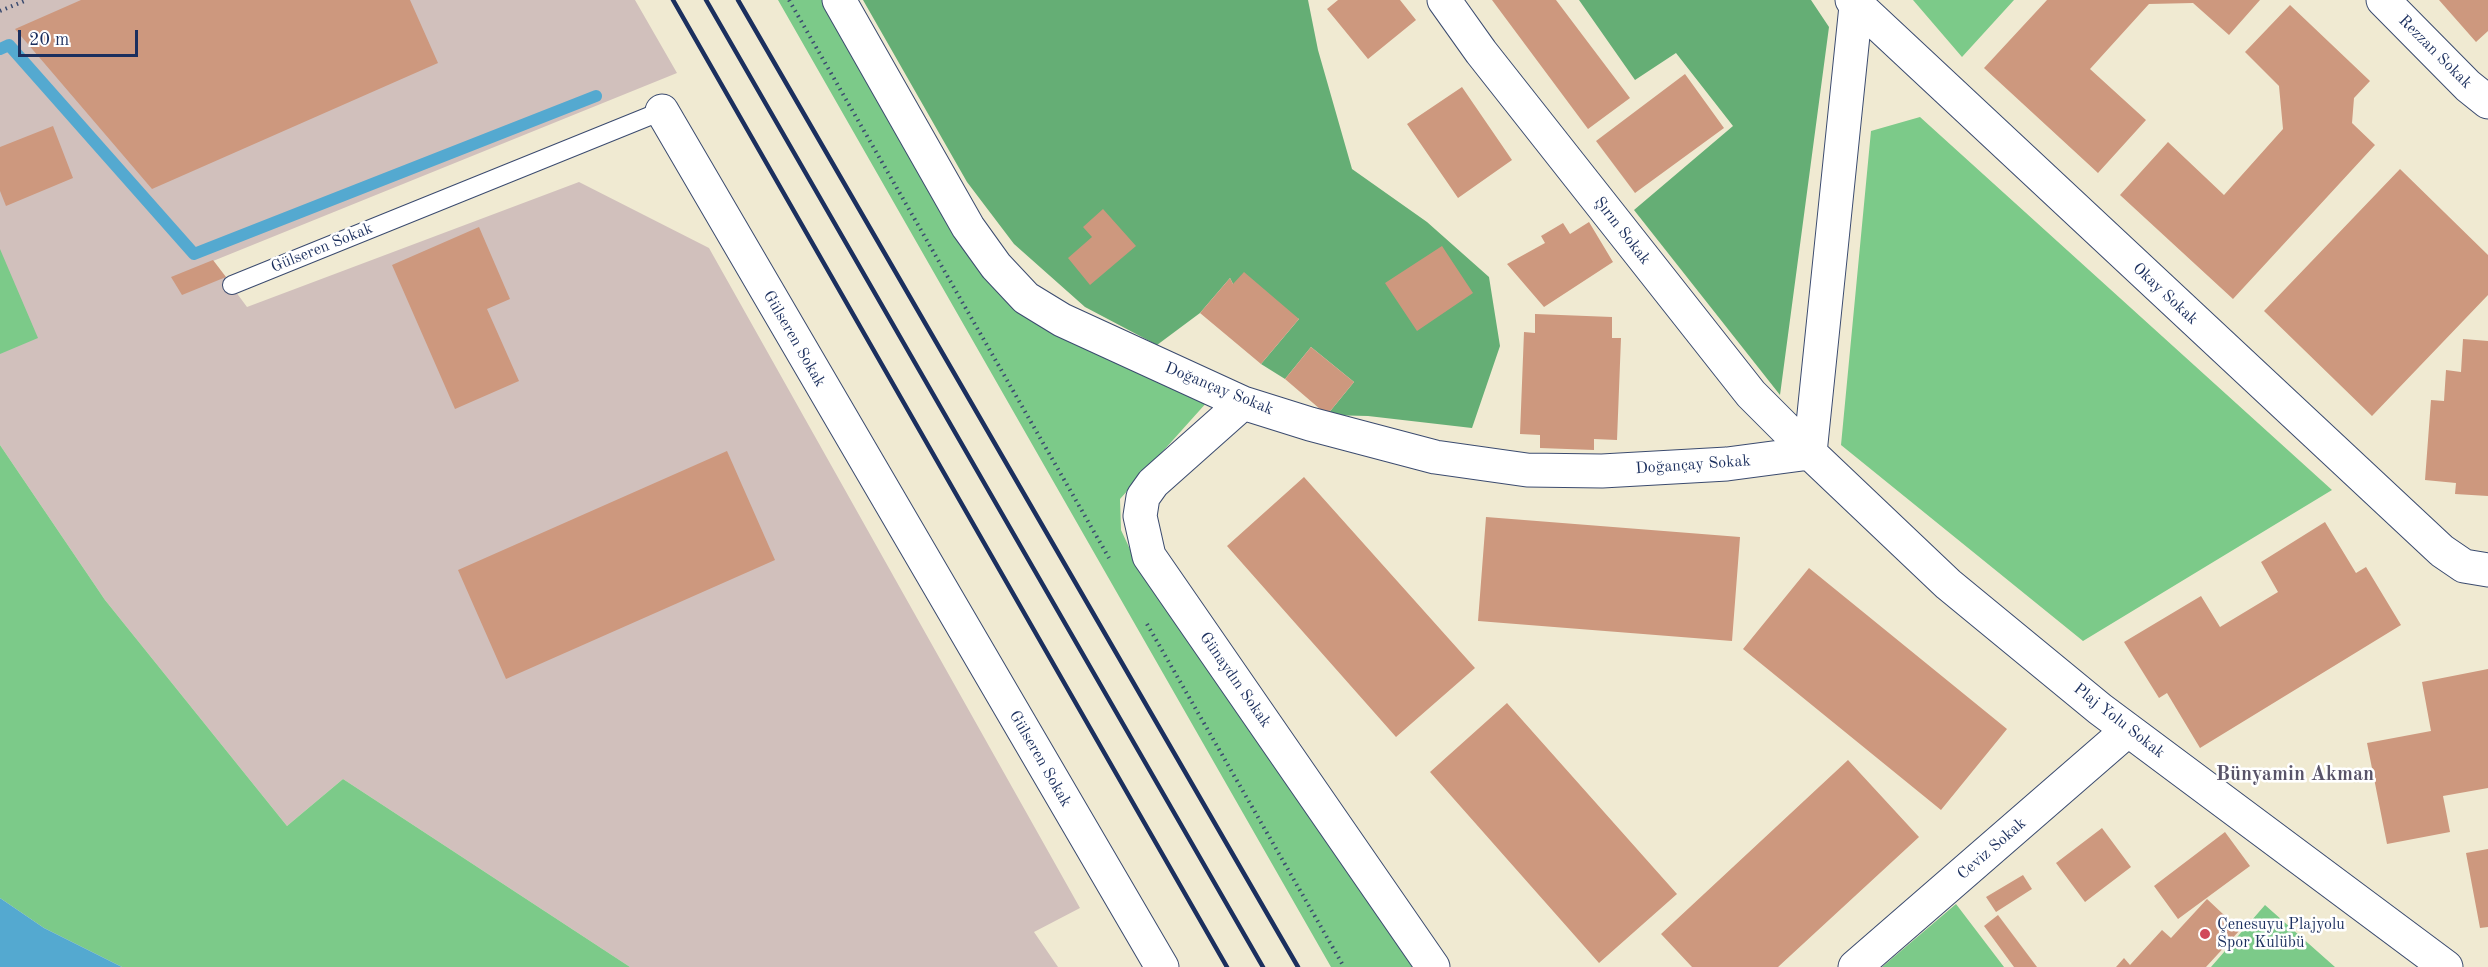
<!DOCTYPE html>
<html>
<head>
<meta charset="utf-8">
<style>
	body { margin:0 }
	#map { position:relative; width:2488px; height:967px; overflow:hidden; background:#f0ead2; font-family:"Old Standard TT",serif }
	canvas { display:block }
	.scale { position:absolute; left:18px; top:30px; width:120px; height:27px; box-sizing:border-box; border:3px solid #1b2f5e; border-top:0; padding-left:8px; font-size:18px; line-height:21px; white-space:nowrap; color:#1b2f5e; -webkit-text-stroke:4px #fff; paint-order:stroke }
</style>
</head>
<body>
<div id="map">
<canvas width="2488" height="967"></canvas>
<div class="scale">20 m</div>
</div>
<script>
const context = document.querySelector('canvas').getContext('2d');
context.lineJoin = 'round';
function paint(path, color) { context.fillStyle = color; context.fill(path, 'evenodd'); }
const poly = rows => new Path2D(rows.map(r => 'M' + r).join(''));
function trace(path, color, width, dash) { context.strokeStyle = color; context.lineWidth = width; context.lineCap = dash ? 'butt' : 'round'; context.setLineDash(dash || []); context.stroke(path); }
function label(font, color, halo, rows, align = 'center') {
  context.font = font + ' "Old Standard TT",serif'; context.lineWidth = 5; context.setLineDash([]); context.textBaseline = 'middle'; context.strokeStyle = halo; context.fillStyle = color; for (const [text, x, y, turn = 0] of rows) {
    context.save(); context.translate(x, y); context.rotate((+turn || 0) * Math.PI / 180); context.textAlign = isNaN(turn) ? turn : align; if (halo) context.strokeText(text, 0, 0); context.fillText(text, 0, 0); context.restore();
  }
}
const industrial = poly([
	[0,0,635,0,677,73,213,261,247,307,579,182,709,248,1080,908,1034,932,1058,967,630,967,343,779,287,826,105,600,0,445]
]);
const green = poly([
	[778,0,832,0,979,269,1002,297,1024,316,1208,401,1120,499,1121,530,1135,560,1416,967,1331,967],
	[1913,0,2014,0,1962,57],
	[1920,117,2332,490,2083,641,1841,445,1871,131],
	[0,249,38,338,0,354],
	[0,445,105,600,287,826,343,779,630,967,122,967,44,928,0,898],
	[1956,904,2004,967,1882,967],
	[2265,905,2335,967,2211,967]
]);
const forest = poly([
	[863,0,1308,0,1318,50,1352,169,1427,222,1489,277,1500,346,1472,428,1368,416,1327,415,1354,382,1311,347,1285,379,1261,364,1299,319,1233,284,1230,278,1200,313,1157,345,1085,307,1014,244,967,182],
	[1579,0,1811,0,1829,27,1780,395,1634,210,1733,126,1676,53,1635,80]
]);
const water = poly([
	[0,898,44,928,122,967,0,967]
]);
const stream = poly([
	[0,49,9,45,194,254,596,96]
]);
const building = poly([
	[81,0,410,0,438,63,152,189,15,29],
	[1338,0,1400,0,1416,20,1368,59,1327,9],
	[1492,0,1556,0,1630,98,1588,129],
	[2047,0,2260,0,2229,35,2193,3,2149,4,2090,69,2146,120,2098,173,1984,68],
	[2439,0,2488,0,2488,31,2476,42],
	[2290,5,2370,81,2354,98,2352,123,2375,145,2233,299,2120,195,2168,142,2224,195,2283,129,2279,86,2245,52],
	[1685,74,1724,128,1635,193,1596,141],
	[1462,87,1512,160,1458,198,1407,124],
	[53,126,73,178,6,206,0,191,0,147],
	[2400,169,2488,255,2488,295,2372,416,2264,311],
	[1103,209,1136,246,1090,285,1068,258,1092,237,1083,227],
	[1589,222,1613,262,1544,307,1507,264,1545,243,1541,236,1563,223,1570,234],
	[479,227,510,299,487,309,519,381,455,409,392,265],
	[1442,246,1473,293,1417,331,1385,283],
	[213,260,226,277,182,295,171,277],
	[1244,272,1299,319,1261,364,1200,313,1230,278,1233,284],
	[1535,314,1612,317,1612,338,1621,338,1617,440,1594,439,1594,450,1540,448,1540,435,1520,434,1524,332,1535,333],
	[2463,339,2488,341,2488,496,2455,494,2456,483,2425,480,2431,400,2444,401,2446,370,2461,372],
	[1311,347,1354,382,1327,415,1285,379],
	[727,451,775,560,506,679,458,570],
	[1304,477,1475,668,1396,737,1227,546],
	[1486,517,1740,537,1732,641,1478,621],
	[2325,522,2356,573,2366,567,2401,625,2200,748,2167,693,2159,698,2124,642,2201,596,2220,627,2278,592,2261,562],
	[1809,568,2007,729,1941,810,1743,649],
	[2488,669,2488,788,2443,796,2450,832,2387,844,2367,743,2431,731,2422,682],
	[1507,703,1677,894,1599,963,1430,772],
	[1848,760,1919,837,1778,967,1692,967,1661,934],
	[2102,828,2131,867,2085,902,2056,863],
	[2225,832,2250,866,2178,919,2154,886],
	[2488,849,2488,927,2480,928,2466,853],
	[2023,875,2032,889,1996,912,1986,897],
	[2207,899,2240,930,2206,967,2116,967,2124,958,2130,965,2162,930,2171,938],
	[1998,915,2037,967,2014,967,1984,926]
]);
const path = poly([
	[789,0,1109,558],
	[0,11,27,0],
	[1147,624,1344,967]
]);
const lane = poly([
	[232,285,662,111]
]);
const street = poly([
	[839,0,968,227,996,266,1026,298,1062,320,1243,403,1310,424,1435,457,1527,470,1602,471,1727,464,1810,453],
	[1444,0,1481,52,1751,394,1810,453,1948,584,2100,709,2446,967],
	[1852,0,2442,551,2464,566,2488,570],
	[2383,0,2468,86,2488,102],
	[662,111,1162,967],
	[1243,403,1153,483,1143,497,1140,516,1149,556,1433,967],
	[1810,453,1856,6],
	[1855,967,2128,730]
]);
const rail = poly([
	[673,0,1227,967],
	[706,0,1263,967],
	[738,0,1298,967]
]);
const markers = [
	[2205,934,6,"#d1495b"]
];
const streetNames = [
	["Rezzan Sokak",2435,52,45],
	["Şırın Sokak",1622,231,52],
	["Gülseren Sokak",322,248,-22],
	["Okay Sokak",2165,294,43],
	["Gülseren Sokak",794,339,60],
	["Doğançay Sokak",1219,389,22],
	["Doğançay Sokak",1693,465,-4],
	["Günaydın Sokak",1235,680,55],
	["Plaj Yolu Sokak",2119,721,38],
	["Gülseren Sokak",1040,759,60],
	["Ceviz Sokak",1992,849,-41]
];
const poiNames = [
	["Çenesuyu Plajyolu",2217,925],
	["Spor Kulübü",2217,943]
];
const quarterNames = [
	["Bünyamin Akman",2295,775]
];
paint(industrial, '#d1c0bc');
paint(green, '#7cca89');
paint(forest, '#65ae75');
paint(water, '#54a9d0');
trace(stream, '#54a9d0', 12);
paint(building, '#cd987e');
trace(lane, '#3b4b6f', 20);
trace(street, '#3b4b6f', 35);
trace(path, '#3b4b6f', 4, [1.5, 4.5]);
trace(lane, '#fff', 18);
trace(street, '#fff', 33);
trace(rail, '#1b2f5e', 4.5);
for (const [x, y, r, color] of markers) { const dot = new Path2D(); dot.arc(x, y, r, 0, 2 * Math.PI); context.fillStyle = color; context.fill(dot); trace(dot, '#fff', 2); }
label('16px', '#1b2f5e', '#fff', streetNames);
label('16px', '#1b2f5e', '#fff', poiNames, 'left');
label('bold 20px', '#595469', '#fff', quarterNames);
</script>
</body>
</html>
